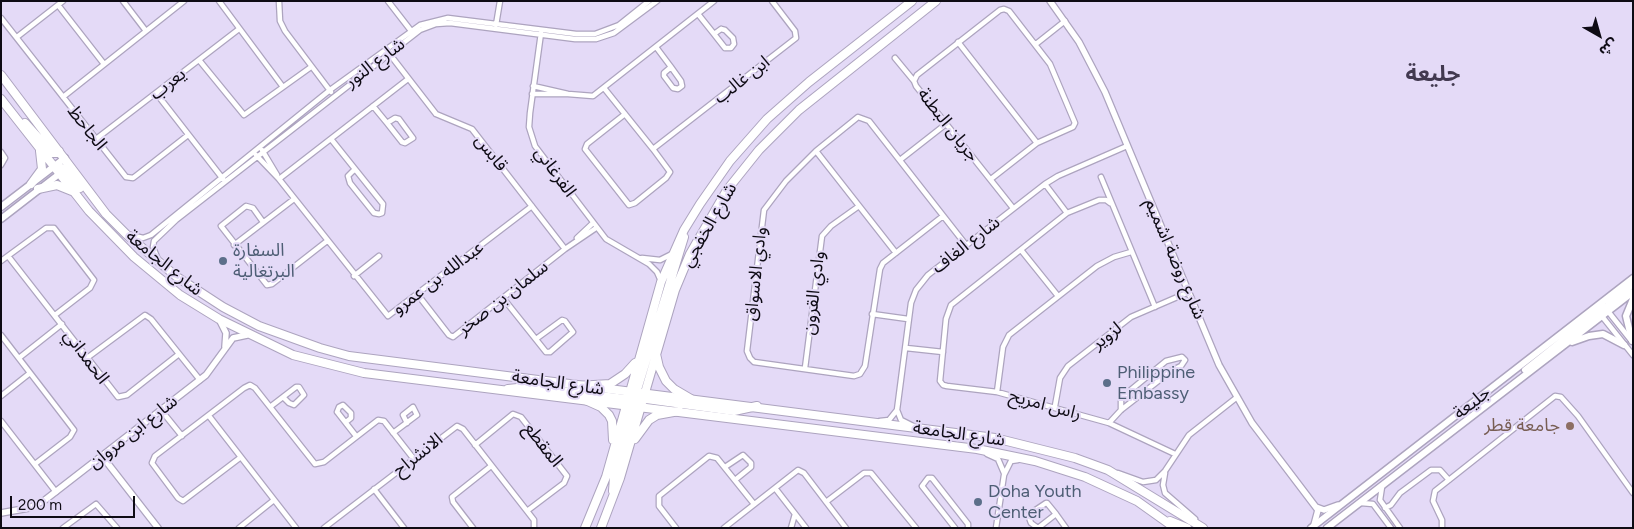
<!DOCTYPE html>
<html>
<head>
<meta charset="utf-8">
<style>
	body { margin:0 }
	#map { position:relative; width:1634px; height:529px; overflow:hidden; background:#e4daf7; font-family:Figtree,"Noto Sans Arabic",sans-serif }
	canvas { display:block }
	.frame { position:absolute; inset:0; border:2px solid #0e0b14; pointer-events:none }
	.north { position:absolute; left:1574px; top:10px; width:50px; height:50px; -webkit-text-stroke:4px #e4daf7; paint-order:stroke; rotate:142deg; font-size:14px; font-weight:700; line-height:20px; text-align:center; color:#0e0b14 }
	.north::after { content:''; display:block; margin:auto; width:18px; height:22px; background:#0e0b14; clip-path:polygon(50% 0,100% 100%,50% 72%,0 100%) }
	.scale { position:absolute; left:10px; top:496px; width:125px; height:22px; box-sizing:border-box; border:2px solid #0e0b14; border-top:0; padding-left:6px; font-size:15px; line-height:18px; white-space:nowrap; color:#0e0b14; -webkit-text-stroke:4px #e4daf7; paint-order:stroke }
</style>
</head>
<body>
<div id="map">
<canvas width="1634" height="529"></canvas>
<div class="frame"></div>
<div class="north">ش</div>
<div class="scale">200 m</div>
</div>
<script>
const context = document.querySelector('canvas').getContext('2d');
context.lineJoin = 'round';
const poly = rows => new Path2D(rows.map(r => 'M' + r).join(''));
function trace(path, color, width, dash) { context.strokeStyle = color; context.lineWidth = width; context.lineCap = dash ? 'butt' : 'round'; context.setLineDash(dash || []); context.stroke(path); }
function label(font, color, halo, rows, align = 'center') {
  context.font = font + ' Figtree,"Noto Sans Arabic",sans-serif'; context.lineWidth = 4; context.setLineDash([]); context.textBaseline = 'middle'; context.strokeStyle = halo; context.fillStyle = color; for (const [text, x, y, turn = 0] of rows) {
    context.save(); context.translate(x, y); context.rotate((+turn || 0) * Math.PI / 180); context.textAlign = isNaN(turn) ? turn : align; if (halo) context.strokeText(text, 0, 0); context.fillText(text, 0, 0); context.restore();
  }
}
const minor = poly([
	[123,1,146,31],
	[219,1,283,87],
	[279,1,280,21,285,31,331,92],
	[388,1,412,32],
	[58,5,104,64],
	[698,14,714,34],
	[1,18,126,177,133,178,137,175,188,135],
	[496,25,500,1],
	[721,29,725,30,733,38,734,44,731,48,725,48,714,34,721,29],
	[541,33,530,113,529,127,535,146,606,239,649,264,657,272,661,281],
	[17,37,63,1],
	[958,42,1037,143],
	[1036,44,1065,21],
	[656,47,671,67],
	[388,52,436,114,472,129,565,249],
	[895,58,914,81],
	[199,60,244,115,311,67],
	[671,67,681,81,682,86,678,89,673,88,664,76,664,73,671,67],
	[533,86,568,94,593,96,714,1],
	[604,88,653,149,670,172,666,178,635,203,629,205,585,149,587,144,625,114],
	[156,93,223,179],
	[532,94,567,94],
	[63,97,184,1],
	[373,106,387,123,402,142,405,143,413,138,399,119,395,118,387,123],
	[96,139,239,29],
	[331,139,355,169],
	[653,149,796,38,795,31,772,1],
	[262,150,277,175],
	[816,151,896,253],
	[1,152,5,158,1,165],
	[256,155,279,179,388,316,532,206],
	[900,160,946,124],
	[355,169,383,204,382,213,379,214,374,213,350,183,348,176,355,169],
	[1101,177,1155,307],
	[279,179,408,79],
	[991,179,1037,143,1073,127,1075,123,1050,64,1009,11,1004,9,1000,10,917,75,914,81,916,86,1013,208],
	[1045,184,1067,213],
	[1110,203,1106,200,1099,200,1067,213,951,305,946,319,940,381,943,385,947,386,997,392,1109,423,1175,454],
	[943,216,883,263,880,269,865,366,860,374,854,376,754,362,750,358,747,351,764,210,786,181,816,151,858,117,869,121,966,245],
	[263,222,253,208,246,206,221,226,267,285,272,284,327,241],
	[131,235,143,238,151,235,330,90,420,25,448,18,576,34,595,34,619,25,649,1],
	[577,238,593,223],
	[234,245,294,199],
	[1021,250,1058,296],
	[8,256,118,397,127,395,179,354],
	[157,257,153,247,154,241,176,220,420,30,436,24,450,23,575,39,596,39,614,33,657,1],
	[642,258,660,260,672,254],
	[1,261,46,228,54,228,94,280,90,288,55,315],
	[354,276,379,256],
	[418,295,449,335,453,337,565,249,596,228],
	[503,298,546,352,550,352,573,332,565,321,562,320,536,339],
	[1607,310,1630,339],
	[872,314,908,319],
	[1601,315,1633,355],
	[1,335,74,430,70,437,35,464],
	[906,348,943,352],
	[19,358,62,324],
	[87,358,145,315,151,319,200,380],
	[805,368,822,236,831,226,859,206],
	[997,392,1003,347,1009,335,1097,266,1114,257,1131,252],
	[1,396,30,373],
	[1055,406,1060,378,1068,366,1131,317,1189,292],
	[270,407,296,387,299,387,304,395,294,405,289,403,283,397],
	[161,410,182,436],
	[897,410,901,420,911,425],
	[209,416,296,528],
	[1,421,56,492],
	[880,421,889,420,897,410,911,303,916,290,928,275,1045,184,1058,176,1127,146],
	[346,422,351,418,351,413,343,405,339,407,337,412,338,413,356,436],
	[1109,423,1121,410,1171,371,1181,366,1185,360,1182,357,1166,361,1121,398,1121,410],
	[393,433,417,415,413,407,403,415,407,423],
	[475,445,513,414,521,417,567,476,564,483,527,511],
	[987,454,998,459,1004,473],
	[241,457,183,501,178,498,152,463,155,456,244,388,250,385,255,388,315,464,324,462,378,420,384,421,413,458],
	[725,467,743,455,751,463,751,467,735,480],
	[1118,473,1143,482,1156,480,1165,471,1189,435,1236,398],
	[1165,473,1163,485,1165,493,1195,519],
	[1382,487,1380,500,1400,528],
	[775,488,806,528],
	[374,489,404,528],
	[826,502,864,473,871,473,916,528],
	[1361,503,1373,504,1391,528],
	[1385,508,1391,505,1400,493,1431,470,1440,470,1449,480],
	[1056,514,1038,528,1031,523,1028,515,1046,503,1047,503,1056,514,1066,528],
	[63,528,96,504,117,528],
	[239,528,274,500],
	[324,528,457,426,463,429,527,511,534,520,534,528],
	[473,528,453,502,452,497,491,466],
	[676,528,659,506,659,496,709,456,717,458,754,504],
	[724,528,798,470,804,473,846,528],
	[791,528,795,514],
	[955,528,922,486,928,478,932,478,968,524,968,528],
	[996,528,1004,475,1011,461,1018,460],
	[1442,528,1442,520,1433,501,1435,491,1555,396,1561,397,1578,416,1633,493]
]);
const tertiary = poly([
	[1050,1,1079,42,1105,92,1219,365,1252,423,1318,510,1314,525],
	[219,319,226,333,225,347],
	[102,456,158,528],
	[1316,507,1324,510,1338,505],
	[1,513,29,508,45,500,206,375,233,338,247,335]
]);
const secondary = poly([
	[1,207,65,158],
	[1,219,63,171],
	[1602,310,1633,284],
	[1632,341,1626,316,1633,299],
	[1572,342,1589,336,1603,334,1624,345],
	[1525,370,1598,312,1602,303],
	[1311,528,1633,278],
	[1327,528,1633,292]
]);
const primary = poly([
	[1,75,106,214,126,234,177,277,223,307,259,326,320,348,349,356,995,438,1075,458,1108,470,1203,528],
	[1,99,89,211,134,257,180,295,219,319,293,355,364,373,977,449,1035,461,1085,477,1137,501,1175,528],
	[25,123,52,153,57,153,59,151],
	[55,166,65,169,80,188],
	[31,184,42,169,40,151],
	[38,189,57,185,72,191],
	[1170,521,1187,528]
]);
const trunk = poly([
	[656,354,659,367,666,381,674,389,691,399],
	[577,386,610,384,625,374,635,363],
	[508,389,527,387,625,399,632,398],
	[581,398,601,407,609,415,612,421,613,440],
	[639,398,734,411,757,406],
	[641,406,636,398,636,393,684,237],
	[635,439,649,420,657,415,679,411],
	[613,491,614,477,633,405,631,395],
	[585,528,606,477,661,282,684,230,700,204,730,161,767,119,809,82,912,1],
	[601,528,620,478,675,290,690,254,727,190,759,150,799,110,936,1]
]);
const markers = [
	[223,261,5,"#5c6f8a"],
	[1107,383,5,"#5c6f8a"],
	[1570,426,5,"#8d6e63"],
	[978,502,5,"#5c6f8a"]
];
const streetNames = [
	["شارع النور",375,63,-37],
	["ابن غالب",742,80,-38],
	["يعرب",168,84,-38],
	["جريان البطنة",948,125,52],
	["الجاحظ",87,128,52],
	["قابس",491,153,52],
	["الفرغاني",555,172,54],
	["شارع الخفجي",709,225,-60],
	["شارع الغاف",966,245,-38],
	["شارع روضة اشميم",1175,259,67],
	["شارع الجامعة",164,263,39],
	["وادي الاسواق",756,274,-84],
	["عبدالله بن عمرو",438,278,-37],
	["وادي القرون",814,293,-83],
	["سلمان بن صخر",503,298,-38],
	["لزوير",1107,336,-37],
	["الحمداني",86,357,53],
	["شارع الجامعة",558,383,8],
	["جليعة",1472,403,-38],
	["راس امريح",1045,405,15],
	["شارع ابن مروان",133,432,-38],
	["شارع الجامعة",959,434,8],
	["المقطع",543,445,52],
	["الانشراح",418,455,-38]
];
const serviceNames = [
	["السفارة",233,251],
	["البرتغالية",233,272],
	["Philippine",1117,373],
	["Embassy",1117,394],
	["Doha Youth",988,492],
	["Center",988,513]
];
const educationNames = [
	["جامعة قطر",1560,426]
];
const districtNames = [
	["جليعة",1433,75]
];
trace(minor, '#ada4bf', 7);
trace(tertiary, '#ada4bf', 8);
trace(secondary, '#ada4bf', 9);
trace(primary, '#ada4bf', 10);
trace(trunk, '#ada4bf', 10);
trace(minor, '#fff', 4.5);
trace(tertiary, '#fff', 5.5);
trace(secondary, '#fff', 6);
trace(primary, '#fff', 8);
trace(trunk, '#fff', 8);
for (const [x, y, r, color] of markers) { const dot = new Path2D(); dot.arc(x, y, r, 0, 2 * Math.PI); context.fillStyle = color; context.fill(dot); trace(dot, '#e4daf7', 2); }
label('18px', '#0e0b14', '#e4daf7', streetNames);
label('18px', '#4e5e75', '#e4daf7', serviceNames, 'left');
label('18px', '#785e54', '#e4daf7', educationNames, 'right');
label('bold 22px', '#423950', '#e4daf7', districtNames);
</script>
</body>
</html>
